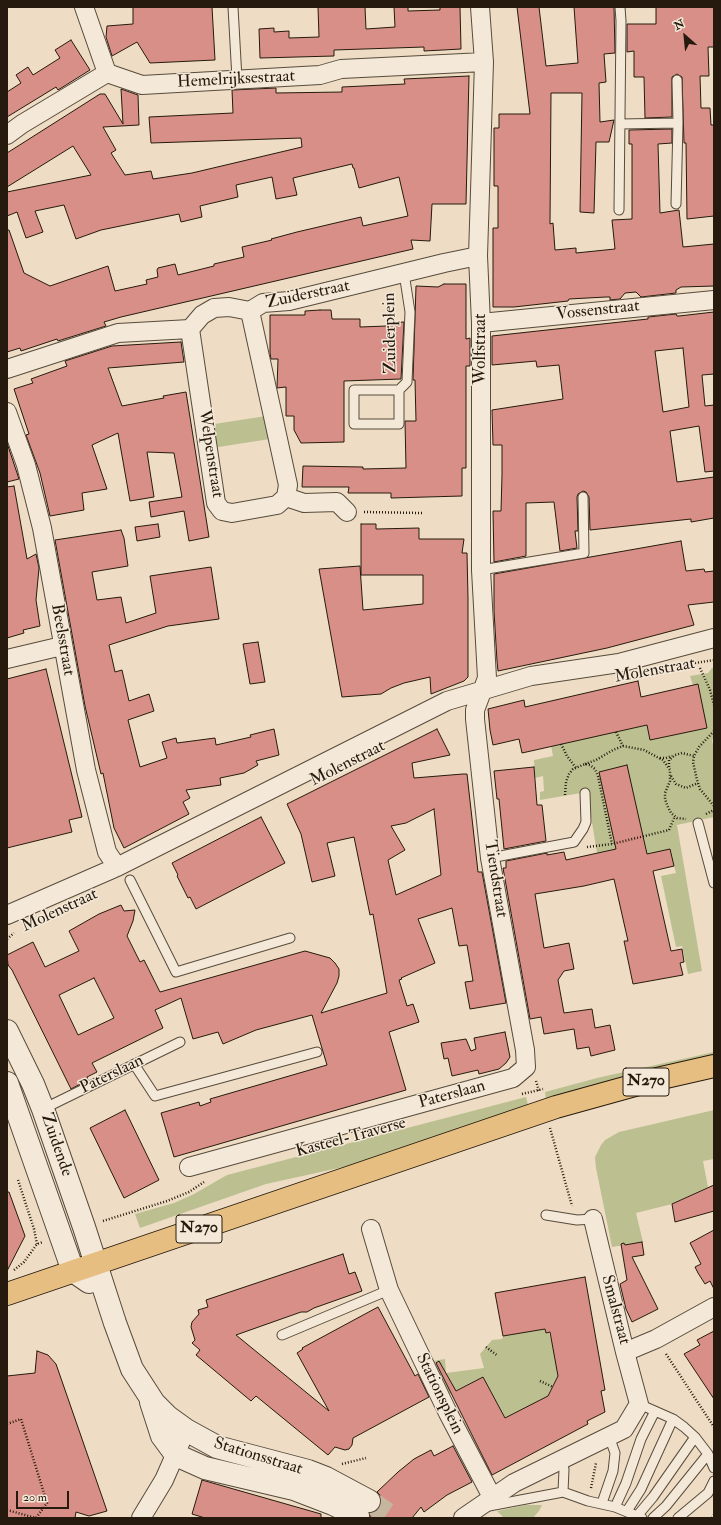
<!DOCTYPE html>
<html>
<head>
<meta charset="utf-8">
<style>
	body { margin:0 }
	#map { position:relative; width:721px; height:1525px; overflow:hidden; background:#eeddc4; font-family:"IM FELL Double Pica",serif }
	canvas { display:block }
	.frame { position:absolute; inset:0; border:8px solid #251a0d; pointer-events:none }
	.north { position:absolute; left:665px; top:16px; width:40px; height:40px; -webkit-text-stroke:3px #f4e9d9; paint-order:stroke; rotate:333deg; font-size:11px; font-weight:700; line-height:16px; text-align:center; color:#251a0d }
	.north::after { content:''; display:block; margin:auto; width:14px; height:18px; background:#251a0d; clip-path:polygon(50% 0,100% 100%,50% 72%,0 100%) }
	.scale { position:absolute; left:16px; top:1491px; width:53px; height:18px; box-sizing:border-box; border:2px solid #251a0d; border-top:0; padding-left:5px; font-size:12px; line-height:14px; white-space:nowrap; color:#251a0d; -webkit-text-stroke:3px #f4e9d9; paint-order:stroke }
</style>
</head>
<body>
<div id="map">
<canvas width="721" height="1525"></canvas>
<div class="frame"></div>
<div class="north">N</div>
<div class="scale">20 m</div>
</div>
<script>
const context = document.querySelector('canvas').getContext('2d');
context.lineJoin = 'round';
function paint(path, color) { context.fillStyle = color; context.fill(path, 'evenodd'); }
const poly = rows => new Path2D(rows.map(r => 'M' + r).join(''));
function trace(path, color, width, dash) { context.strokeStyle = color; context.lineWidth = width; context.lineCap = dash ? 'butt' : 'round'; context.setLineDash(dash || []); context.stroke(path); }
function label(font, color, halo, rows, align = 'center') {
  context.font = font + ' "IM FELL Double Pica",serif'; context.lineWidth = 3; context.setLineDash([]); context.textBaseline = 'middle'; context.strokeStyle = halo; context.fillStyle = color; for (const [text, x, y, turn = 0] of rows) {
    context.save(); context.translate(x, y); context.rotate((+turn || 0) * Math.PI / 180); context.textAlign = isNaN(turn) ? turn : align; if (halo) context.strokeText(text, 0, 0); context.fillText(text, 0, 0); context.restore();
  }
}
const green = poly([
	[266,416,270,439,212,448,208,425],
	[712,668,714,668,714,739,712,740,714,750,714,817,677,825,702,971,688,974,682,946,676,947,661,876,676,873,674,866,632,857,629,846,597,853,587,792,540,800,540,792,544,791,543,776,535,778,534,760,553,756,551,746,647,725,650,740,707,728,690,676,708,673],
	[714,1052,714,1054,546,1099,545,1092,597,1078],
	[526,1097,528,1105,348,1166,266,1184,140,1228,135,1214,174,1203,194,1194,227,1175],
	[714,1110,714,1159,703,1161,708,1187,672,1204,636,1213,643,1242,612,1247,596,1168,595,1157,601,1145,605,1140,619,1132],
	[545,1329,546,1333,549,1333,562,1377,557,1378,549,1393,552,1398,547,1397,505,1418,483,1377,444,1397,427,1362,445,1359,446,1373,484,1368,480,1354,492,1340,502,1339,503,1336],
	[526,1505,542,1505,539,1511,533,1518,504,1518,497,1511]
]);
const building = poly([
	[133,7,212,7,215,60,150,63,137,42,112,56,106,37,107,26,133,24,133,7],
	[318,7,365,7,366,29,395,27,394,7,408,7,408,11,440,10,440,7,460,7,461,49,424,51,424,47,334,50,334,56,260,58,259,29,274,28,274,32,289,31,289,38,319,37,318,7],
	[517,7,539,7,546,66,578,63,574,7,614,7,615,53,604,54,606,82,599,83,600,122,614,120,609,142,596,142,594,213,580,212,582,93,551,93,550,224,553,223,555,250,576,248,576,253,615,249,612,220,632,219,632,144,629,144,629,130,672,129,672,143,658,144,660,213,679,210,683,247,714,244,714,286,681,287,676,290,676,293,641,297,636,292,625,293,620,299,610,300,610,297,606,297,569,299,568,301,514,307,493,307,493,228,498,228,498,186,494,186,494,128,499,128,499,114,530,114,517,7],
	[656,7,714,7,714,47,708,47,709,76,700,76,701,108,710,108,711,125,714,125,714,216,687,219,686,143,684,143,682,77,677,74,672,77,672,117,645,118,644,77,634,77,634,51,627,52,627,24,656,24,656,7],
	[71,40,90,70,58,90,56,87,7,117,7,92,21,83,16,75,28,67,33,75,60,58,55,50,71,40],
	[469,76,466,204,432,204,430,241,411,240,413,249,121,317,104,322,106,326,58,341,57,339,21,351,20,348,7,352,7,230,9,230,24,273,50,286,108,266,115,291,147,284,146,280,158,277,157,270,158,268,175,264,178,275,214,266,214,264,244,257,242,247,272,240,271,239,297,232,361,217,363,226,408,216,399,177,359,188,354,168,353,168,352,164,293,178,297,195,276,199,272,177,236,185,238,197,200,206,202,217,181,222,179,214,101,230,76,239,64,205,35,211,43,232,26,238,17,212,7,216,7,192,91,175,73,146,7,187,7,153,100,94,105,94,123,124,121,89,138,95,139,125,103,127,116,150,111,153,125,175,151,171,153,179,192,173,302,147,301,138,151,143,149,117,233,113,232,90,276,88,276,93,342,92,342,87,405,84,404,79,469,76],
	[444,284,466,284,466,339,470,338,470,366,466,366,466,468,462,468,462,496,391,498,391,493,348,493,349,487,302,487,303,466,363,467,363,469,406,468,405,421,416,421,415,380,413,380,416,286,438,287,444,284],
	[320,310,331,310,332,319,360,319,360,327,387,326,387,323,404,322,401,379,344,381,344,442,301,443,294,430,294,416,286,416,286,387,277,388,278,359,271,359,270,353,270,315,305,315,305,311,320,310],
	[714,312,714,374,702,375,705,406,714,405,714,471,705,472,699,426,670,431,677,482,714,477,714,518,691,522,691,519,590,530,589,497,586,492,583,491,578,494,577,497,578,531,575,531,577,548,560,551,554,502,526,503,526,556,494,562,493,511,501,511,502,475,502,445,493,445,492,410,563,399,559,365,537,367,536,361,492,365,492,336,648,319,648,317,676,314,677,316,679,316,714,312],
	[683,348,689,407,663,412,655,351,683,348],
	[181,342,184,362,108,368,122,406,164,398,163,396,186,392,209,537,189,541,184,511,151,517,149,502,182,497,174,453,147,452,154,497,130,501,118,433,92,445,107,489,82,493,84,510,50,516,40,473,26,435,29,434,14,389,33,383,31,379,67,366,65,361,112,346,181,342],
	[7,443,19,479,7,482,7,443],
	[14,486,27,559,36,554,39,568,36,600,40,626,23,630,24,633,7,638,7,487,14,486],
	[158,524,160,537,137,541,135,527,158,524],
	[361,524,376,524,376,529,419,528,419,539,464,539,462,553,467,553,468,598,468,677,464,681,431,694,430,677,404,683,391,688,381,694,342,697,319,569,360,566,363,610,423,604,423,575,361,575,361,524],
	[121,530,124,538,128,566,92,572,97,600,121,597,126,623,156,613,150,576,211,567,219,619,168,626,109,645,115,672,122,670,129,701,149,694,154,711,128,720,140,767,167,758,162,742,176,738,177,743,215,738,216,745,251,737,250,735,274,729,279,755,256,761,258,765,244,773,220,778,221,785,186,790,190,798,183,802,189,814,124,848,114,828,103,773,101,774,85,706,55,540,121,530],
	[681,541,686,571,704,569,705,572,714,571,714,602,688,605,694,625,607,648,498,671,497,661,494,611,494,574,681,541],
	[258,642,265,682,250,684,243,644,258,642],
	[46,669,82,817,69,820,72,832,7,848,7,679,46,669],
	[638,681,641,697,698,684,707,728,650,740,647,725,522,753,519,739,493,745,490,730,488,709,524,700,525,707,638,681],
	[437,729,450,755,412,763,414,778,463,774,467,774,478,872,482,872,506,1003,470,1009,465,982,473,981,467,945,459,946,452,908,418,919,435,963,401,978,402,979,399,980,407,1006,413,1004,419,1022,389,1032,406,1090,174,1157,161,1113,199,1102,200,1106,211,1102,210,1099,327,1065,312,1015,256,1030,223,1044,218,1032,193,1039,181,998,155,1010,163,1028,92,1063,97,1072,87,1077,88,1080,71,1089,12,970,8,965,7,955,33,942,45,967,79,951,69,931,99,914,121,905,124,911,135,910,133,921,127,936,140,962,144,960,160,992,305,951,330,958,335,963,339,969,339,976,337,983,321,1013,387,993,373,914,370,915,354,837,327,843,335,876,312,882,301,834,287,804,437,729],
	[434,809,441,875,396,895,388,860,405,850,391,826,406,823,434,809],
	[94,978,114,1018,78,1035,59,995,94,978],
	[627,765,647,854,670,849,674,866,653,871,671,951,682,949,684,962,680,963,683,975,633,984,624,941,628,941,614,879,584,886,535,894,544,948,569,943,574,969,564,971,558,980,564,1013,592,1009,595,1028,610,1025,615,1050,591,1056,589,1047,577,1049,574,1029,544,1034,541,1017,530,1019,503,868,506,868,506,861,547,853,547,855,564,852,566,860,616,849,599,772,627,765],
	[534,767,537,805,542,805,546,841,504,849,499,799,497,799,494,771,534,767],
	[261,817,285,863,196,909,190,897,188,898,177,876,178,875,172,863,261,817],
	[505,1032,510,1057,506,1063,499,1069,479,1074,478,1070,452,1076,448,1058,444,1059,441,1043,466,1039,471,1051,476,1049,474,1038,505,1032],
	[125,1110,159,1180,124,1198,90,1128,125,1110],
	[714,1185,714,1211,675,1222,672,1204,714,1185],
	[7,1192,9,1192,25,1236,7,1271,7,1192],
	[714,1230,714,1289,710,1281,705,1284,698,1273,695,1267,701,1264,690,1243,714,1230],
	[642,1242,644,1255,632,1257,658,1309,632,1322,626,1309,620,1284,627,1280,621,1244,624,1243,625,1245,642,1242],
	[343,1254,349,1274,355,1272,362,1291,314,1308,307,1312,301,1312,236,1335,329,1411,297,1353,303,1349,302,1348,378,1307,415,1376,418,1374,429,1397,353,1438,352,1445,349,1449,345,1450,335,1447,328,1455,256,1396,251,1401,196,1355,200,1350,192,1343,195,1340,191,1327,192,1322,199,1314,198,1310,208,1307,206,1300,343,1254],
	[585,1277,605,1390,601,1391,605,1412,587,1421,588,1424,492,1475,436,1363,439,1361,456,1391,483,1377,505,1418,548,1396,558,1376,550,1332,546,1333,545,1329,503,1336,495,1293,585,1277],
	[714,1331,714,1399,684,1354,700,1345,697,1340,714,1331],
	[37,1351,48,1355,56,1364,107,1511,89,1516,76,1512,75,1518,7,1518,7,1376,35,1373,37,1351],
	[453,1446,472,1482,447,1495,424,1512,421,1507,412,1518,370,1518,370,1513,376,1511,380,1507,381,1500,380,1495,377,1492,398,1472,414,1459,431,1450,434,1456,453,1446],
	[202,1480,321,1514,321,1518,205,1518,192,1514,202,1480]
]);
const tertiaryTunnel = poly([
	[369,1501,394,1518]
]);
const path = poly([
	[364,512,422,513],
	[695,663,714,660],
	[700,668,710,690,714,705],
	[714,731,699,747,694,756,693,762,697,780,700,789,714,806],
	[616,732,623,746],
	[561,744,567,756,576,768],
	[660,758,666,758,672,756],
	[585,764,596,760,613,750,623,746,644,750,657,757,663,760,670,770,670,781,665,793,665,799,667,805,671,813,677,818,686,819],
	[669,767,669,760,675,755,682,753,694,756],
	[671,776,676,784,686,788,698,783],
	[565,795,566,782,569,774,573,769,585,764,590,765,595,769,598,776,612,844],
	[706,814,714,810],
	[587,847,612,844,669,830,675,816],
	[7,939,14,933],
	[536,1081,539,1091],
	[522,1094,543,1089],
	[550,1128,572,1206],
	[18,1180,34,1229,37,1244],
	[103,1221,167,1201,189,1192,204,1182],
	[14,1270,24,1262,37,1244,43,1242],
	[486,1347,498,1356],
	[666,1354,714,1427],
	[540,1381,553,1387],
	[7,1424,21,1419,47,1503,36,1518],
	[342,1464,366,1458],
	[591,1488,596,1463],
	[7,1510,36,1518],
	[712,1518,714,1515]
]);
const service = poly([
	[233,7,237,79],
	[620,124,678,123],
	[676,204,678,123,677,80],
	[619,210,621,21,620,7],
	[354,390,399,390,399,424,354,424,354,390],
	[399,390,407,382,410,312,404,273],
	[481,570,584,553,583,497],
	[698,823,714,883],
	[490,858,574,842,583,829,586,822,585,793],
	[130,880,176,972,290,938],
	[134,1064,155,1096,317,1052],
	[43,1109,180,1042],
	[546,1215,577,1220,593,1219],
	[282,1335,389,1290],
	[639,1404,673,1419,684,1427,695,1437,708,1454,714,1468],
	[560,1460,564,1469,563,1492],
	[602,1503,613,1471,615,1453,609,1436],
	[489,1506,563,1492,588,1501,615,1507,642,1518],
	[615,1507,626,1483,641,1439,655,1411],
	[627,1511,641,1489,673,1419],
	[637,1516,653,1497,695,1437],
	[653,1518,666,1506,708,1454],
	[678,1518,708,1493,714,1481]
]);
const minor = poly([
	[84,7,107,73],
	[7,135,22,124,107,73,142,85,320,75,341,69,484,62],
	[481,323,714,300],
	[190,329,216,503,222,511,232,513,277,505,286,497,288,485,250,311],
	[7,369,118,333,190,329,202,315,214,308,229,307,250,311,263,303,289,301,444,263,478,256],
	[7,412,26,465,42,528,86,770,107,852,117,867],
	[286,497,304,503,337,502,347,512],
	[7,659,62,646],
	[7,915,117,867,447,701,531,676,619,663,714,638],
	[189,1167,513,1078,526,1067,525,1050,490,858,475,719,475,710,487,678,481,570,481,323,478,256,484,62,480,7],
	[371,1229,389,1290,448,1413,492,1497],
	[625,1352,656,1339,714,1307],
	[141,1518,164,1480,186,1430],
	[463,1518,514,1483,624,1429,639,1404,625,1352,593,1219]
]);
const tertiary = poly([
	[7,1031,33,1084,43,1109,84,1227,115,1323,132,1369,154,1403,168,1417,186,1430,217,1447,308,1471,326,1478,369,1501],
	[7,1083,73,1271,89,1282],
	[151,1402,162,1436,176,1455,205,1468,294,1489,333,1504,358,1516]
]);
const primary = poly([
	[7,1294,556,1107,657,1079,714,1066]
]);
const shields = [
	[646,1082,46],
	[199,1229,46]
];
const shieldNames = [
	["N270",646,1082],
	["N270",199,1229]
];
const streetNames = [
	["Hemelrijksestraat",236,80,-3],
	["Zuiderstraat",308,295,-12],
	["Vossenstraat",598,311,-6],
	["Zuiderplein",391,333,-91],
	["Wolfstraat",481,349,-90],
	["Welpenstraat",210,454,81],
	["Beelsstraat",62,640,80],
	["Molenstraat",655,671,-10],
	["Molenstraat",348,764,-27],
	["Tiendstraat",495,879,81],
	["Molenstraat",60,911,-25],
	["Paterslaan",112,1075,-26],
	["Paterslaan",452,1095,-15],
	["Kasteel-Traverse",351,1138,-15],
	["Zuidende",56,1145,71],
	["Smalstraat",615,1310,75],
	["Stationsplein",439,1394,64],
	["Stationsstraat",258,1457,17]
];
paint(green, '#bcc091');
paint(building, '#d88f87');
trace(building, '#251a0d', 1);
trace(tertiaryTunnel, '#c6b69f', 22, [22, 11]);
trace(service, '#574b3b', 11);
trace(minor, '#574b3b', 20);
trace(tertiary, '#574b3b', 24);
trace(primary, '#251a0d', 24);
trace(path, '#251a0d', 2.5, [1, 2]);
trace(service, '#f4e9d9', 9);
trace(minor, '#f4e9d9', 18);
trace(tertiary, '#f4e9d9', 22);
trace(primary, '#e7be82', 22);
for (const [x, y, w] of shields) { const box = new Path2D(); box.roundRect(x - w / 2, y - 14, w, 28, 3); context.fillStyle = '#f4e9d9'; context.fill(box); trace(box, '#251a0d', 1); }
label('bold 16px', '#251a0d', null, shieldNames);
label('17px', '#251a0d', '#f4e9d9', streetNames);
</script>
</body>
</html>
